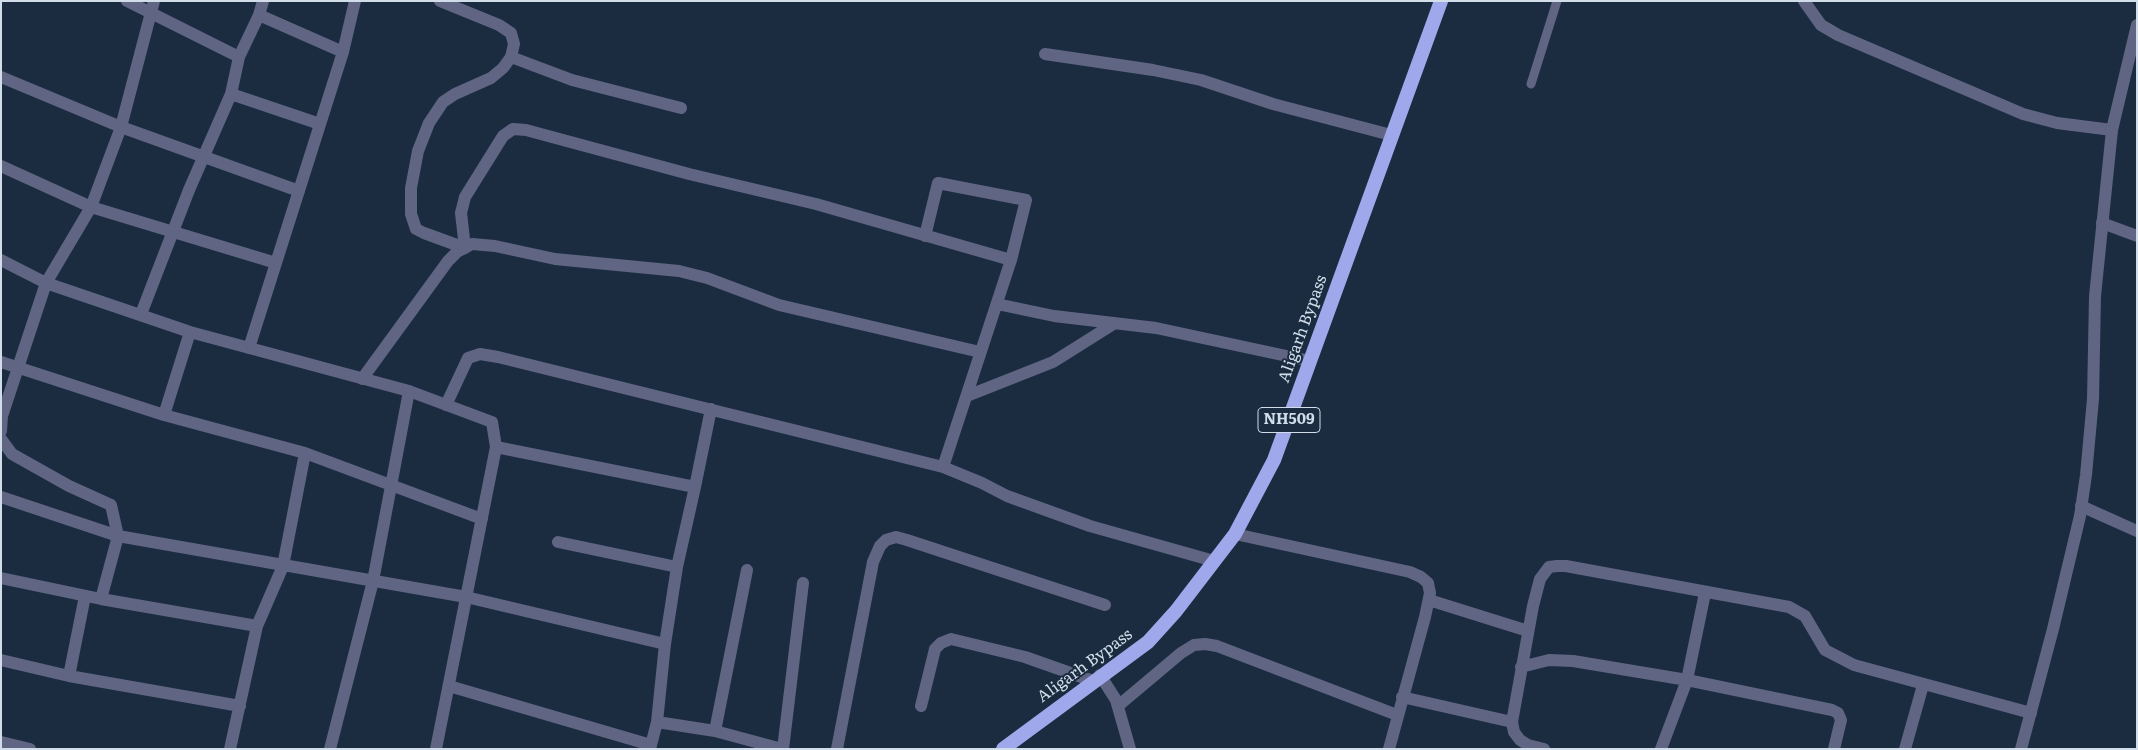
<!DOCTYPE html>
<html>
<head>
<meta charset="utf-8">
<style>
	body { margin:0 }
	#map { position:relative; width:2138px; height:750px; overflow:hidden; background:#1b2c40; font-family:Literata,serif }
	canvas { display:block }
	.frame { position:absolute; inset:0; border:2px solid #d2ddea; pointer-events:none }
</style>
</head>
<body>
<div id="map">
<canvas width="2138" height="750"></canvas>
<div class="frame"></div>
</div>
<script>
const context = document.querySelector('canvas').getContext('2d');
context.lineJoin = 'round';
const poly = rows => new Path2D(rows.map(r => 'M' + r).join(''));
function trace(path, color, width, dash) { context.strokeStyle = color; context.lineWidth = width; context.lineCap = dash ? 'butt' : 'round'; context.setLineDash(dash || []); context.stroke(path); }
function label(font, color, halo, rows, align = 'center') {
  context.font = font + ' Literata,serif'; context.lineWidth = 4; context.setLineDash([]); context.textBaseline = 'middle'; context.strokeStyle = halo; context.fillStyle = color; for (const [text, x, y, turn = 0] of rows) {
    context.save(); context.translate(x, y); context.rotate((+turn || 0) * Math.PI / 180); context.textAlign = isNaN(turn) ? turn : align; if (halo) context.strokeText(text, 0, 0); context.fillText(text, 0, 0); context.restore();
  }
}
const service = poly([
	[1531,84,1557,1]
]);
const minor = poly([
	[127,1,239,57],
	[440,1,499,25,511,33,514,44,511,57,503,68,491,78,455,94,443,102,429,123,418,151,411,188,411,214,416,229,424,233,465,248,461,213,465,197,503,136,513,129,526,130,689,174,816,204,1011,260],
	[1804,1,1821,25,1838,35,2023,114,2057,123,2112,130],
	[259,15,343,52],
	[1045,54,1153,70,1201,80,1273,104,1391,135],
	[511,57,572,80,681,108],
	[1,77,121,127,299,191],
	[231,94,320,124],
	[1,166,91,207,276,263],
	[2102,223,2137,236],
	[925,236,938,183,1026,200,1011,260,943,467],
	[1,260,46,283,190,332,409,391,492,422,496,447,436,749],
	[997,304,1054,316,1156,328,1310,361],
	[141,314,189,190,231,94,239,57,259,15,263,1],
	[249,348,343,52,355,1],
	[1,362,164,415,305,453,283,566,257,626],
	[362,379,448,261,457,252,472,244,495,246,555,259,679,271,707,278,779,305,980,352],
	[967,396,1053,362,1115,323],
	[446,405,468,358,480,354,498,357,943,467,982,483,1007,496,1090,526,1214,561],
	[164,415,190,332],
	[1,431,2,416,46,283,91,207,121,127,154,1],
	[1,439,12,454,69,486,111,505,118,536,466,597,665,644],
	[496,447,695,487,677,567,665,644,657,722,650,749],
	[305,453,482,519],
	[695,487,711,409],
	[1,497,118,536,101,599],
	[2081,506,2137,531],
	[1235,534,1410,572,1421,577,1428,583,1430,593,1425,617,1389,749],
	[558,542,677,567],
	[1,578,101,599,257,626,230,749],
	[1429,600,1528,631],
	[1,660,69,676,240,706],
	[1521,667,1549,660,1573,661,1687,680,1832,710,1838,713,1841,720,1834,749],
	[1100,675,1116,700,1130,749],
	[69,676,85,596],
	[449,686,651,745],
	[1402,697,1512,722],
	[921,706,935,649,941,643,951,639,1025,657,1093,681],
	[1118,706,1181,653,1194,645,1205,644,1217,646,1397,715],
	[657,722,715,731,782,749],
	[715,731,747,570],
	[1,742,30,749],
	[330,749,373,581,409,391],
	[783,749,803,583],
	[837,749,873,562,880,546,886,540,896,537,907,540,1105,605],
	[1544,749,1528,745,1520,740,1514,732,1512,722,1533,606,1540,579,1549,567,1557,566,1566,566,1789,607,1805,616,1825,650,1854,665,2031,713],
	[1661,749,1687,680,1705,593],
	[1905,749,1923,685]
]);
const tertiary = poly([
	[2021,749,2053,629,2080,516,2086,475,2093,399,2095,296,2112,130,2137,25]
]);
const trunk = poly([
	[1003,749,1148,642,1176,611,1235,534,1274,460,1441,1]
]);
const shields = [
	[1289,420,62]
];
const shieldNames = [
	["NH509",1289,420]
];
const streetNames = [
	["Aligarh Bypass",1303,329,-70],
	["Aligarh Bypass",1085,666,-36]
];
trace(service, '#606583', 9);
trace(minor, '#606583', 12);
trace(tertiary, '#606583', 12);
trace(trunk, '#a0a8ec', 14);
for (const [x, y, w] of shields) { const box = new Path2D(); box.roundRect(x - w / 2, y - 12.5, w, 25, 4); context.fillStyle = '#1b2c40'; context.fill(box); trace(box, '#d2ddea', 1); }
label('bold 15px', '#d2ddea', null, shieldNames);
label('16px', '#d2ddea', '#1b2c40', streetNames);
</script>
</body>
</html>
